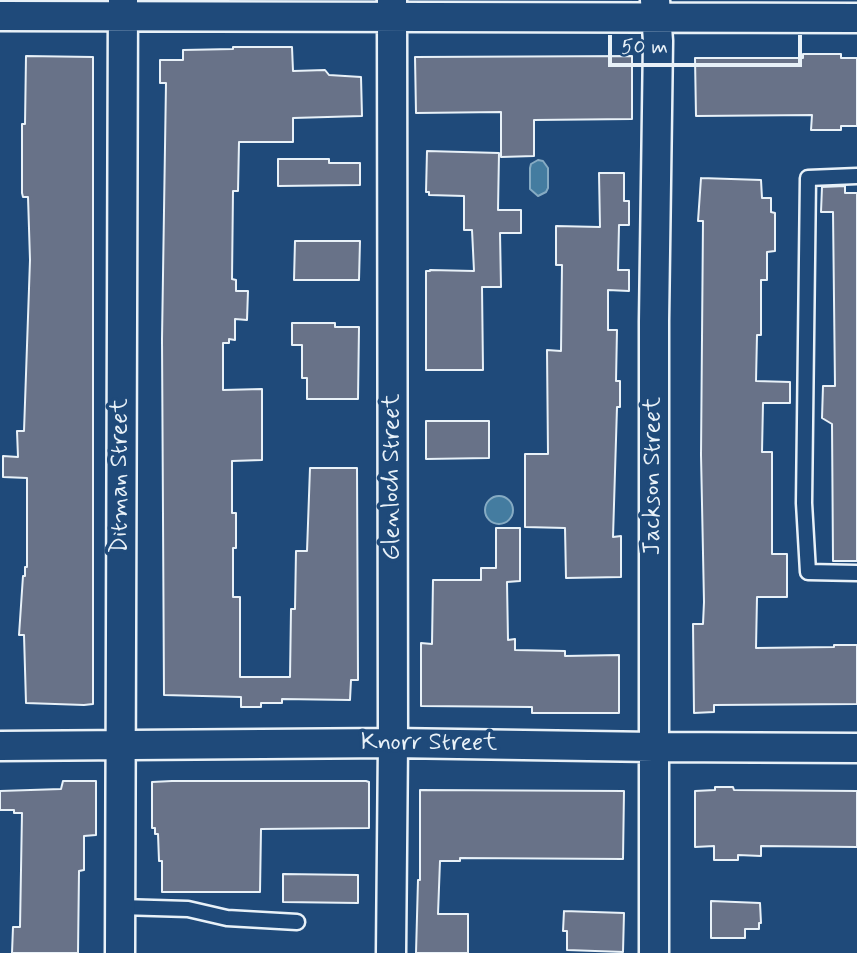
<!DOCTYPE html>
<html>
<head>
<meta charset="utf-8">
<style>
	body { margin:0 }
	#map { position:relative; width:857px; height:953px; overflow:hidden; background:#1f4a7a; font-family:Mynerve,sans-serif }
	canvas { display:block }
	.scale { position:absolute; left:608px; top:35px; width:194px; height:32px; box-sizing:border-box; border:4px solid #e8f1f8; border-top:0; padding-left:9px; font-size:21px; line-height:24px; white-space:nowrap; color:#e8f1f8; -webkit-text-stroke:5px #1f4a7a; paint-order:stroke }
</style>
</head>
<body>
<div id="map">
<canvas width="857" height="953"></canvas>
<div class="scale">50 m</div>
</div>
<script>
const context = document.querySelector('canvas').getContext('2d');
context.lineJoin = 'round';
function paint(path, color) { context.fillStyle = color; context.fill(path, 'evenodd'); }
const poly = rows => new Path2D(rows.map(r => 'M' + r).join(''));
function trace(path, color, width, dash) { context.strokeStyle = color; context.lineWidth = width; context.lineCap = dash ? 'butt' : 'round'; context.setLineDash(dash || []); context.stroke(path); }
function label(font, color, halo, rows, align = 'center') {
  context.font = font + ' Mynerve,sans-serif'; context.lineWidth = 7; context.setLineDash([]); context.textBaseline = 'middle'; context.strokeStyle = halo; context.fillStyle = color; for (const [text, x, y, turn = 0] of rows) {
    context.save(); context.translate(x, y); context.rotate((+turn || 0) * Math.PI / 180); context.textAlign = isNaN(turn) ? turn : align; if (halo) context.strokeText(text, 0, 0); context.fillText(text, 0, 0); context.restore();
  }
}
const water = poly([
	[538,160,543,161,548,168,548,188,546,192,538,196,530,189,530,168,531,164,538,160],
	'485 510a14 14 0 1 1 28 0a14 14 0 1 1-28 0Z'
]);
const building = poly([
	[233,47,292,47,293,71,325,70,329,75,361,77,362,116,293,118,293,142,239,142,238,191,233,191,232,279,236,280,236,291,248,291,247,320,235,319,235,340,229,339,229,343,223,343,223,390,262,389,262,460,232,461,232,513,236,513,236,548,233,548,233,597,240,597,240,677,290,677,291,609,295,609,296,551,307,551,310,468,357,468,358,680,351,680,350,700,282,699,282,703,261,703,261,707,241,707,241,697,164,695,162,339,166,83,160,83,160,60,183,60,183,50,233,49,233,47],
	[803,54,841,54,841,58,857,58,857,126,841,126,841,130,811,130,812,115,696,116,695,58,803,58,803,54],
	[26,56,93,57,93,704,84,705,26,703,24,635,19,635,23,576,25,576,25,567,27,567,27,478,3,477,3,456,18,457,17,431,24,431,30,260,28,197,23,197,22,193,22,124,25,124,26,56],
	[632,56,632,119,534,120,534,156,501,157,501,112,416,113,415,57,632,56],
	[427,151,499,153,498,210,521,210,521,233,500,233,501,287,482,287,483,370,426,370,426,271,430,271,430,270,474,271,472,230,464,230,464,196,429,195,429,192,426,192,427,151],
	[278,159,329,159,329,163,360,163,360,185,278,186,278,159],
	[599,173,624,173,624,201,629,201,629,225,619,225,618,270,629,270,629,291,608,290,608,330,617,330,616,381,620,381,620,407,617,407,613,537,621,536,621,577,566,578,565,528,525,527,525,454,548,454,547,350,561,351,562,265,556,265,556,226,600,227,599,173],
	[701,178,761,180,762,198,771,198,771,212,775,213,775,251,767,252,767,280,761,280,761,335,757,335,756,381,790,382,790,403,763,403,762,452,772,452,772,554,787,554,787,597,757,597,756,648,834,647,834,645,857,645,857,704,714,705,714,712,694,713,693,624,703,624,704,602,701,455,703,221,698,221,701,178],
	[845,186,845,193,857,193,857,561,833,561,832,424,822,418,823,386,835,386,833,212,821,212,822,187,845,186],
	[295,241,360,241,359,280,294,280,295,241],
	[292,323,335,323,335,327,359,327,358,399,307,399,307,378,302,378,302,345,292,345,292,323],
	[426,421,489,421,489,458,426,459,426,421],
	[496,528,520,528,520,581,507,582,508,640,515,639,515,650,565,651,565,656,619,655,619,713,532,713,532,707,421,706,421,643,432,644,433,580,481,580,481,568,496,568,496,528],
	[63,781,96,781,96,835,84,836,84,870,79,871,78,953,12,953,13,927,20,927,22,813,14,813,14,810,0,810,0,791,61,789,63,781],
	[172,781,366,781,369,782,369,828,261,829,260,892,162,892,162,861,159,861,158,834,155,834,155,828,152,828,152,782,172,781],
	[715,787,733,787,734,790,857,791,857,847,761,846,761,856,738,855,738,860,714,860,714,846,695,847,695,791,715,790,715,787],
	[420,790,624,791,623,859,460,858,460,861,440,861,438,914,468,914,468,953,416,953,418,880,420,880,420,790],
	[283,874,358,875,358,903,283,902,283,874],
	[711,901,760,903,761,923,759,923,759,929,745,929,745,938,711,938,711,901],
	[564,911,624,913,623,952,567,950,567,931,563,931,564,911]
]);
const service = poly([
	[857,176,808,178,804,503,808,572,857,573],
	[120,907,188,909,227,918,297,922]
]);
const minor = poly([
	[0,16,857,18],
	[0,746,393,743,654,747,857,748],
	[120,953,123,0],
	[391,953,393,743,392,0],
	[654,953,654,321,658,41,655,0]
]);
const streetNames = [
	["Ditman Street",121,476,-90],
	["Jackson Street",654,476,-90],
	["Glenloch Street",393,477,-90],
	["Knorr Street",429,744]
];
paint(water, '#447ca0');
trace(water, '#86abc3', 2);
paint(building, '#687288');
trace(building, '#e8f1f8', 2);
trace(service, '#e8f1f8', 19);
trace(minor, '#e8f1f8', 33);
trace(service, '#1f4a7a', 14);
trace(minor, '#1f4a7a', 28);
label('24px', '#e8f1f8', '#1f4a7a', streetNames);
</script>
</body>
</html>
